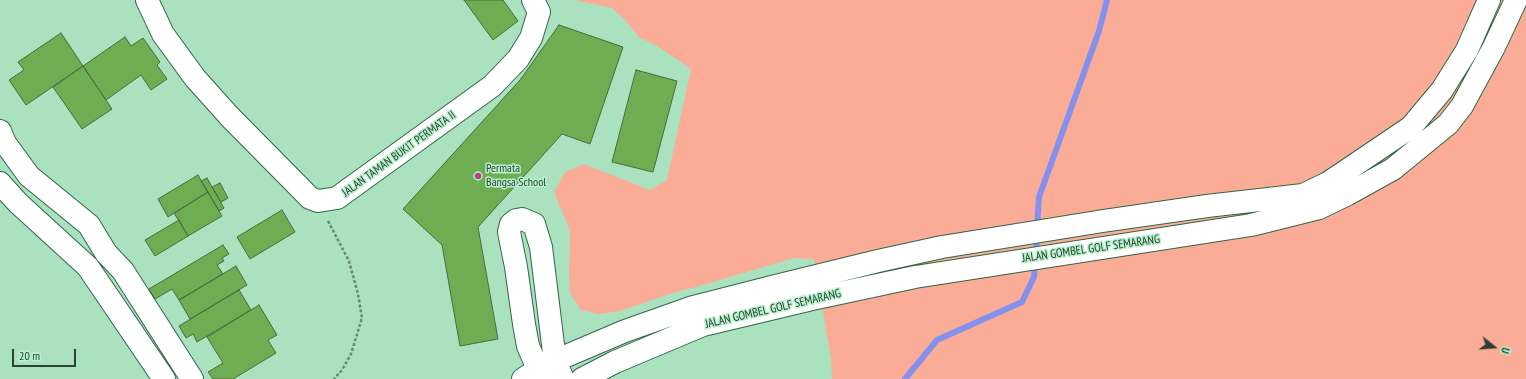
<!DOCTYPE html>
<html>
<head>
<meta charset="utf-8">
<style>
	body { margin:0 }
	#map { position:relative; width:1526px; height:379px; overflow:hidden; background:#aae2bf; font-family:"PT Sans Narrow",sans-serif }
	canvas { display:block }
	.north { position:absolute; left:1474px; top:327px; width:40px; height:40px; -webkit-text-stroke:3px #b7f0cc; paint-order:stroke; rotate:107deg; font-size:11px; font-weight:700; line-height:16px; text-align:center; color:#2a4133 }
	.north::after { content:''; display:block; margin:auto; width:14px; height:18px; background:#2a4133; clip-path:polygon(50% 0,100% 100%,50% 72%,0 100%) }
	.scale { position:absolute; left:12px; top:349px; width:64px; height:18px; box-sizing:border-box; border:2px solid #2a4133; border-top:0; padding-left:5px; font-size:12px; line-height:14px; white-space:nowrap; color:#2a4133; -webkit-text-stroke:3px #b7f0cc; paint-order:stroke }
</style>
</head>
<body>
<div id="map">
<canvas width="1526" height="379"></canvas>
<div class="north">U</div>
<div class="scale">20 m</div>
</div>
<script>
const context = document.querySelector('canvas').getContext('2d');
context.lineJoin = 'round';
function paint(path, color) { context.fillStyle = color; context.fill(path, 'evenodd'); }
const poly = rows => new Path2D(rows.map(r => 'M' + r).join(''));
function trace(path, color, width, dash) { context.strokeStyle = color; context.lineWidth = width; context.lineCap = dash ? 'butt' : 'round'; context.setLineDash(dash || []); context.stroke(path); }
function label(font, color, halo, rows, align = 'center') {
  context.font = font + ' "PT Sans Narrow",sans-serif'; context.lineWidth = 3; context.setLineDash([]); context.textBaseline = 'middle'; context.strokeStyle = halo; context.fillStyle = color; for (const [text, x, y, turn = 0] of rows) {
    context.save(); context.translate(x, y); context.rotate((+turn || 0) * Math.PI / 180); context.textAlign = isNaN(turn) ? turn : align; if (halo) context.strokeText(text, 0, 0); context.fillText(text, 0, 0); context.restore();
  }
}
const green = poly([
	[575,0,1526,0,1526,379,832,379,831,359,814,259,794,258,696,287,676,292,620,311,599,314,581,310,570,293,569,272,570,231,554,192,565,172,584,164,650,190,667,180,691,69,657,46,639,37,626,21,612,8]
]);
const stream = poly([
	[1037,227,1039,197,1099,31,1107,0],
	[905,379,937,340,1022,302,1034,277,1037,236]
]);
const building = poly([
	[464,0,503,0,518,21,493,40,464,0],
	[559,25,623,47,590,144,562,134,478,227,498,339,460,346,442,245,403,209,520,80,559,25],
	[61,33,83,66,26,105,9,80,24,70,18,62,61,33],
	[125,37,131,46,143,38,160,62,157,65,167,79,151,90,141,75,106,100,83,66,125,37],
	[83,66,112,109,82,129,53,87,83,66],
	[636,70,677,81,653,172,612,162,636,70],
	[198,175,208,192,168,217,158,199,198,175],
	[207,178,224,208,219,211,201,181,207,178],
	[220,183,228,198,221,202,212,187,220,183],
	[208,192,222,216,188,236,174,213,208,192],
	[282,210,295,232,250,259,237,237,282,210],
	[179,220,188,236,155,256,145,240,179,220],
	[223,245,229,254,222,258,224,261,217,265,223,274,179,300,172,289,155,299,149,289,223,245],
	[236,266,247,285,190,319,179,300,236,266],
	[239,290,251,310,197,342,193,334,186,338,179,326,239,290],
	[259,305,277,335,268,340,276,353,233,379,213,379,208,372,223,363,207,337,259,305]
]);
const path = poly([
	[328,221,349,261,358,294,362,318,351,354,342,370,334,379]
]);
const minor = poly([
	[147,0,163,34,195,78,230,117,310,198,318,201,337,198,492,86,518,59,531,38,539,12,533,0],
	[0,131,5,143,29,176,89,225,106,253,123,271,192,379],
	[0,183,18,203,88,267,164,379],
	[523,379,545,365,625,331,690,308,776,286,878,261,942,247,1103,221,1207,206,1303,195,1328,183,1411,127,1442,90,1467,50,1489,0],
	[541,379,538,369,528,346,524,324,516,267,509,232,511,224,516,220,522,219,534,224,541,247,555,361,563,379],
	[582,379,615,362,703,325,812,299,915,277,1251,225,1319,208,1348,194,1393,169,1448,124,1462,106,1494,47,1516,0]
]);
const markers = [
	[478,176,4,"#b13f9a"]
];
const streetNames = [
	["JALAN TAMAN BUKIT PERMATA II",399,154,-36],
	["JALAN GOMBEL GOLF SEMARANG",1091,249,-8],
	["JALAN GOMBEL GOLF SEMARANG",773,309,-13]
];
const poiNames = [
	["Permata",486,169],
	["Bangsa School",486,183]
];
paint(green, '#fbac96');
trace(stream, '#8490ee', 6);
paint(building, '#6fad52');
trace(building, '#4b6a3e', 1);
trace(minor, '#316648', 24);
trace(path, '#658b74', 2.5, [3, 2]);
trace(minor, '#fff', 22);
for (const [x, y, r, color] of markers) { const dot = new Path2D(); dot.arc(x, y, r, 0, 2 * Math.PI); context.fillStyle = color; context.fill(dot); trace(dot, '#b7f0cc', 1.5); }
label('12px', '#2a4133', '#b7f0cc', streetNames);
label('12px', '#2a4133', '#b7f0cc', poiNames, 'left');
</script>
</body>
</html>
